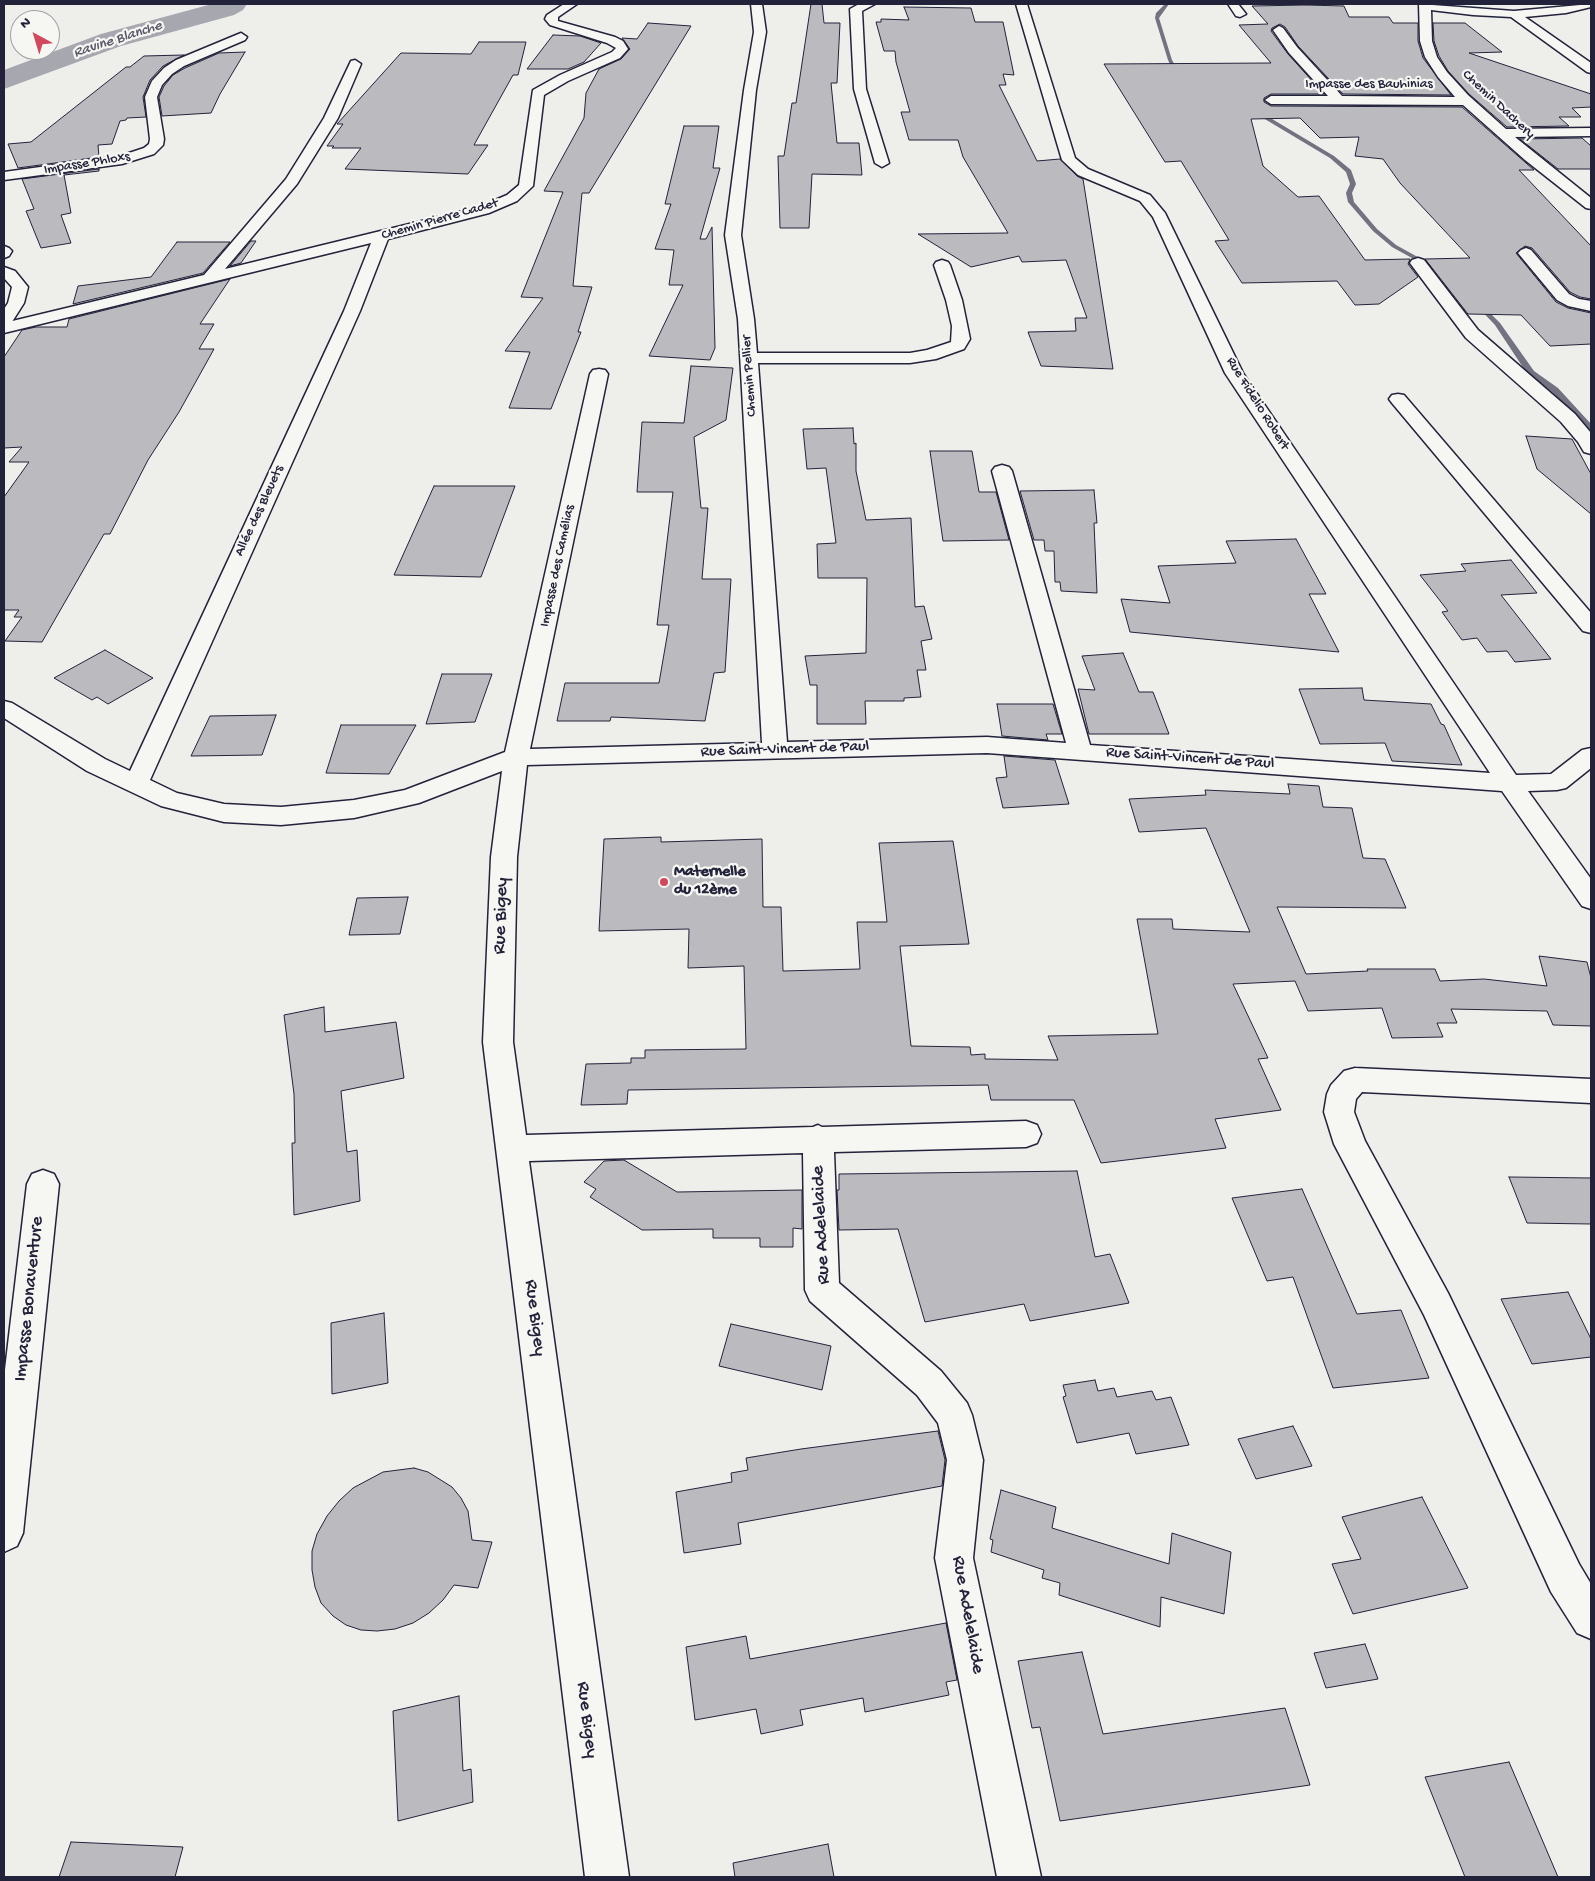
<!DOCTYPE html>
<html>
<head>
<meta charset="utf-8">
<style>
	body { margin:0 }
	#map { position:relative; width:1595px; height:1881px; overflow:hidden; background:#eeeeeb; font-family:"Gochi Hand",sans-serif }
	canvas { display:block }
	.frame { position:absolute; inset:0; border:5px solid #22223b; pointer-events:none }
	.north { position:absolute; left:10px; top:10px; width:50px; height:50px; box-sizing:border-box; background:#f6f6f2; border:1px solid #a1a1a9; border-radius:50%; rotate:321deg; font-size:14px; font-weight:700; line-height:20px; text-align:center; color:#22223b }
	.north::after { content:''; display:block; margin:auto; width:18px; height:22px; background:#d1495b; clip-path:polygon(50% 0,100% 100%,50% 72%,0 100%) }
</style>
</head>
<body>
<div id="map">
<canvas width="1595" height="1881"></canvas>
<div class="frame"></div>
<div class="north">N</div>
</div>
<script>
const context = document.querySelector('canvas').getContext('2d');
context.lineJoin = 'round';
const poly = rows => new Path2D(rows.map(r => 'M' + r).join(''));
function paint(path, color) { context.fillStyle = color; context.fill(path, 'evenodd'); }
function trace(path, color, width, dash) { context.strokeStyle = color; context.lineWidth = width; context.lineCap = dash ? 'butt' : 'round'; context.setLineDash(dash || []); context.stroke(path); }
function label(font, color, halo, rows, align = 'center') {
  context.font = font + ' "Gochi Hand",sans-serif'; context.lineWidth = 4.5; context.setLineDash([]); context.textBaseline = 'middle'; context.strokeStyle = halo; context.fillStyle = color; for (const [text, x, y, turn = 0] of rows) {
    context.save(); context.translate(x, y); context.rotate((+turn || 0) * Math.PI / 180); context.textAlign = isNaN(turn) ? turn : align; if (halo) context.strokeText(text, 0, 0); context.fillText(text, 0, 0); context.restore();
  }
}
const stream = poly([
	[1165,4,1169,4,1159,18,1172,60,1176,67,1184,74,1181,76,1172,69,1168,60,1155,18,1156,13,1165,4],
	[1253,110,1257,110,1334,156,1351,170,1356,184,1352,193,1354,202,1377,229,1396,245,1443,271,1443,273,1439,273,1392,247,1373,231,1348,202,1346,193,1350,184,1346,172,1330,158,1253,112,1253,110],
	[1475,302,1479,302,1500,323,1534,371,1558,388,1591,424,1591,430,1588,430,1552,392,1528,375,1495,325,1475,304,1475,302]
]);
const river = poly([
	[212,4,247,4,243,10,234,15,121,46,4,89,4,70,101,34,212,4]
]);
const building = poly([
	[811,4,822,4,824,23,840,23,837,83,831,83,837,143,859,143,862,175,812,174,809,228,780,228,778,156,784,156,792,103,796,103,811,4],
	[1306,5,1344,6,1349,17,1389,17,1393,23,1418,23,1418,41,1423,58,1451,95,1343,94,1298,46,1285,27,1280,24,1272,28,1271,31,1288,54,1324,94,1271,94,1264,98,1264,102,1271,106,1462,107,1534,170,1519,170,1591,246,1591,299,1580,297,1570,292,1532,248,1525,246,1516,253,1556,302,1568,308,1591,313,1591,344,1550,346,1521,315,1468,314,1425,259,1470,258,1400,183,1383,159,1355,156,1359,137,1320,138,1300,118,1251,119,1263,166,1298,197,1319,196,1365,260,1410,259,1408,264,1418,277,1379,304,1355,305,1337,281,1242,283,1215,241,1229,240,1181,161,1165,162,1104,64,1271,63,1239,25,1268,24,1252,6,1306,5],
	[904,7,971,8,975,22,1003,22,1014,75,1003,74,1006,85,999,85,1037,161,1060,159,1077,176,1083,179,1113,369,1041,366,1028,332,1076,331,1075,318,1087,318,1066,260,1022,262,1019,256,971,267,918,234,1008,233,963,157,958,140,909,140,901,112,910,112,896,62,895,51,884,51,876,22,881,22,881,19,909,20,904,7],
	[648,23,691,26,589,193,582,193,573,286,592,287,578,332,581,332,551,409,509,408,530,352,505,351,543,298,521,297,563,192,544,191,584,118,586,93,599,69,621,59,630,49,622,38,637,39,648,23],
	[1433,23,1465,23,1502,52,1469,53,1591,94,1591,107,1572,108,1581,117,1559,117,1569,126,1507,127,1469,94,1448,71,1439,56,1434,41,1433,23],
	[553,35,580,36,601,43,584,62,568,69,527,69,553,35],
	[479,42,526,42,518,75,513,75,474,145,488,145,468,174,345,169,361,148,332,148,334,146,327,146,343,124,337,124,401,53,471,54,479,42],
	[245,52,220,94,211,113,162,116,159,97,164,86,173,75,185,68,219,53,245,52],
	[184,55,163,66,150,80,143,97,146,117,127,118,126,120,120,121,112,144,98,145,99,157,18,168,8,144,31,142,126,67,130,67,144,56,184,55],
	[684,126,719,126,713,168,720,168,700,239,706,239,712,227,715,348,710,360,649,356,683,285,669,285,674,250,655,249,671,204,665,204,684,126],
	[1582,138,1591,146,1591,169,1558,169,1520,139,1582,138],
	[99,169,99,171,64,175,71,213,61,215,71,243,41,248,26,211,34,209,22,179,99,169],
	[251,241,256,241,241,263,230,266,251,241],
	[177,242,230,242,203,273,73,304,78,286,151,277,177,242],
	[230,279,200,324,214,324,199,349,214,349,179,412,148,460,110,534,104,534,42,642,5,641,22,617,14,617,19,610,4,610,4,497,29,462,9,462,22,447,4,448,4,357,22,330,36,327,67,327,69,319,230,279],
	[691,366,733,368,726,420,694,437,701,508,708,508,702,579,731,579,725,672,714,673,705,721,611,717,610,721,557,721,565,683,659,683,669,625,657,625,673,492,637,492,642,422,684,423,691,366],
	[853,428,854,444,856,443,856,471,866,520,911,518,915,607,924,606,932,639,921,641,926,670,917,670,921,697,904,698,904,701,865,701,866,724,817,724,817,685,810,685,805,656,866,653,867,578,818,578,817,544,836,543,826,468,807,469,803,429,853,428],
	[1526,436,1572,439,1591,474,1591,514,1537,469,1526,436],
	[930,451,972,451,979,492,996,492,1009,540,943,541,930,451],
	[434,486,515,486,481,577,394,575,434,486],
	[1094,490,1097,523,1094,523,1097,593,1061,591,1060,582,1055,582,1054,551,1045,551,1044,540,1034,540,1020,491,1094,490],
	[1296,539,1326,594,1309,594,1339,652,1130,632,1121,599,1170,603,1158,566,1236,563,1226,541,1296,539],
	[1511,560,1537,593,1501,595,1551,659,1515,662,1507,651,1487,652,1477,638,1462,640,1442,612,1448,611,1420,575,1466,571,1461,564,1511,560],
	[105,650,153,678,108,704,97,697,92,700,54,678,105,650],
	[1123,653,1139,692,1153,692,1169,734,1089,734,1078,689,1095,690,1082,656,1123,653],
	[442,674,492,674,475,722,426,724,442,674],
	[1362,688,1364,700,1431,704,1441,724,1444,725,1462,765,1392,761,1385,743,1320,744,1299,689,1362,688],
	[997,704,1053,704,1062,734,1046,734,1048,740,1002,736,997,704],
	[276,715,262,755,191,756,210,716,276,715],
	[341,725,416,725,389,774,326,773,341,725],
	[1004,756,1055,760,1069,804,1003,808,996,778,1007,777,1004,756],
	[1288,784,1319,786,1323,807,1352,808,1363,858,1385,859,1406,908,1277,907,1306,974,1368,971,1367,969,1435,969,1440,981,1484,979,1547,986,1539,956,1587,962,1591,978,1591,1026,1553,1025,1547,1011,1451,1009,1457,1023,1437,1023,1443,1037,1392,1038,1382,1008,1308,1011,1295,981,1233,984,1268,1058,1258,1059,1281,1110,1215,1119,1226,1148,1101,1163,1074,1100,991,1100,988,1085,628,1090,627,1104,581,1105,586,1064,631,1063,631,1058,645,1058,645,1050,746,1049,744,966,688,968,689,929,599,931,604,839,661,837,661,842,762,839,763,907,781,907,783,971,860,969,857,922,887,922,879,843,953,841,969,944,900,946,911,1046,970,1047,971,1055,985,1054,985,1059,1058,1060,1048,1036,1158,1034,1137,919,1172,919,1173,929,1250,932,1206,828,1139,832,1129,799,1206,795,1205,790,1290,794,1288,784],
	[408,897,400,934,349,935,357,898,408,897],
	[324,1007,325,1032,396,1022,404,1078,341,1091,347,1152,357,1150,360,1201,294,1215,292,1143,295,1143,294,1094,284,1015,324,1007],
	[624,1160,677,1192,802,1190,802,1229,793,1228,793,1247,760,1247,760,1238,713,1238,713,1229,642,1230,590,1197,596,1189,584,1182,604,1161,624,1160],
	[1077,1171,1095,1257,1110,1254,1129,1303,1030,1321,1024,1304,925,1322,898,1229,839,1230,837,1190,839,1190,839,1174,1077,1171],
	[1509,1177,1591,1178,1591,1224,1527,1223,1509,1177],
	[1302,1189,1357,1314,1401,1310,1429,1378,1333,1388,1293,1277,1267,1281,1232,1198,1302,1189],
	[1568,1292,1591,1339,1591,1357,1532,1364,1501,1299,1568,1292],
	[384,1313,388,1383,332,1394,331,1323,384,1313],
	[731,1324,831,1346,822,1390,719,1366,731,1324],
	[1095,1380,1098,1391,1114,1388,1117,1397,1152,1391,1156,1400,1171,1397,1189,1445,1136,1454,1129,1433,1077,1443,1063,1397,1066,1396,1063,1385,1095,1380],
	[1293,1426,1312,1466,1256,1479,1238,1439,1293,1426],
	[938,1431,945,1460,942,1486,738,1523,741,1544,684,1553,676,1492,732,1482,731,1473,748,1470,746,1458,801,1449,938,1431],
	[414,1468,428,1472,452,1487,461,1498,468,1511,472,1540,492,1542,478,1588,454,1585,443,1600,429,1613,413,1623,395,1629,377,1631,361,1630,346,1625,333,1616,321,1603,315,1587,312,1570,312,1551,317,1534,327,1516,339,1501,353,1488,383,1472,414,1468],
	[1001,1490,1056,1507,1052,1528,1169,1564,1172,1533,1231,1552,1224,1614,1161,1597,1160,1627,1059,1595,1060,1583,1042,1578,1044,1570,991,1552,993,1540,990,1539,1001,1490],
	[1422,1497,1468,1588,1353,1614,1332,1564,1361,1559,1342,1517,1422,1497],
	[946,1623,957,1680,946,1682,949,1695,865,1712,863,1698,800,1710,803,1725,761,1734,756,1709,695,1720,686,1647,746,1636,750,1659,946,1623],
	[1365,1644,1378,1679,1326,1688,1314,1653,1365,1644],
	[1082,1652,1103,1734,1285,1708,1310,1785,1060,1821,1040,1727,1032,1728,1018,1661,1082,1652],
	[459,1696,463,1771,471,1769,473,1802,398,1821,393,1711,459,1696],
	[1509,1762,1558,1877,1465,1877,1425,1777,1509,1762],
	[71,1842,183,1847,175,1877,59,1877,71,1842],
	[828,1844,834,1877,735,1877,733,1863,828,1844]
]);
const minor = poly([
	[564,4,577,4,558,17,558,21,615,37,623,41,628,49,620,58,568,81,544,95,533,186,517,201,489,213,388,239,360,311,150,780,177,793,224,804,281,807,354,800,405,790,505,752,590,374,593,370,599,369,605,370,608,374,530,749,762,743,738,319,725,235,744,90,754,32,751,4,762,4,766,32,756,90,741,235,754,319,757,353,910,353,927,350,951,342,952,326,946,300,934,265,936,262,942,260,948,262,950,265,962,300,970,339,964,349,936,359,910,363,758,363,787,742,987,737,1066,743,992,471,995,467,1002,465,1009,467,1012,471,1090,745,1490,773,1225,373,1153,217,1140,201,1078,175,1062,160,1016,4,1027,4,1075,158,1088,169,1150,195,1165,213,1243,373,1516,775,1551,774,1582,750,1591,748,1591,768,1566,788,1557,790,1528,791,1591,879,1591,909,1582,906,1502,791,987,753,527,765,517,857,513,1042,526,1135,813,1127,818,1125,822,1127,1026,1121,1037,1125,1041,1134,1037,1143,1026,1147,834,1152,839,1283,941,1371,967,1403,972,1415,983,1460,973,1558,1041,1877,997,1877,935,1558,947,1460,938,1423,917,1395,810,1301,805,1290,803,1153,529,1161,629,1877,585,1877,483,1042,491,857,502,771,419,803,354,818,281,825,224,822,161,806,87,771,4,718,4,701,12,703,105,759,130,771,344,311,371,243,4,333,4,323,204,275,286,179,324,118,351,61,355,60,361,64,338,118,297,184,225,269,479,207,507,195,519,185,533,90,560,75,612,52,616,48,607,43,550,25,545,19,547,15,564,4],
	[859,4,875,4,862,11,866,89,889,163,882,167,875,163,854,89,850,9,859,4],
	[1228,4,1238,4,1246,14,1240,17,1236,16,1228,4],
	[1419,4,1514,11,1591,4,1591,7,1566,13,1525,17,1591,63,1591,73,1587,72,1511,17,1473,15,1431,10,1432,41,1437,57,1447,72,1468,95,1506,129,1591,128,1591,136,1515,137,1591,198,1591,209,1586,208,1525,160,1463,105,1271,104,1265,100,1271,96,1328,96,1289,53,1273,30,1279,26,1283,28,1297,47,1342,96,1455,97,1438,77,1425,57,1420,41,1419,4],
	[241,33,247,37,245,40,184,66,172,74,162,85,157,97,164,139,163,145,154,154,122,164,4,180,4,172,120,156,144,148,149,144,150,139,145,97,152,81,164,68,176,60,241,33],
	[4,246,9,248,12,251,9,256,4,258,4,246],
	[1526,248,1531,250,1569,294,1579,299,1591,301,1591,311,1568,306,1557,300,1518,253,1521,250,1526,248],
	[1418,258,1424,260,1478,330,1575,414,1591,433,1591,454,1584,452,1578,442,1561,422,1466,338,1410,263,1412,260,1418,258],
	[1398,394,1404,395,1591,613,1591,633,1583,631,1392,403,1389,399,1392,395,1398,394],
	[1355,1068,1591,1079,1591,1103,1362,1092,1356,1099,1354,1112,1365,1141,1448,1293,1579,1564,1591,1584,1591,1639,1577,1633,1551,1592,1424,1315,1334,1144,1324,1112,1327,1094,1331,1085,1344,1071,1355,1068],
	[43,1170,54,1174,59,1184,23,1533,17,1546,4,1552,4,1378,27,1184,32,1174,43,1170]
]);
const major = poly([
	[4,267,15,271,28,287,24,303,10,325,4,326,4,309,8,303,12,287,4,278,4,267]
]);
const markers = [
	[664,882,5,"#d1495b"]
];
const farStreetnames = [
	["Impasse des Bauhinias",1369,85],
	["Chemin Dachery",1498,105,43],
	["Impasse Phloxs",87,164,-9],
	["Chemin Pierre Cadet",440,220,-16],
	["Chemin Pellier",750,376,-94],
	["Rue Fidelio Robert",1257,404,58],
	["Allée des Bleuets",260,511,-65],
	["Impasse des Camélias",558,566,-78]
];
const farWaternames = [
	["Ravine Blanche",118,40,-18]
];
const streetNames = [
	["Rue Saint-Vincent de Paul",785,750,-2],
	["Rue Saint-Vincent de Paul",1190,759,4]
];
const poiNames = [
	["Maternelle",674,873],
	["du 12ème",674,891]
];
const nearStreetnames = [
	["Rue Bigey",502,916,-88],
	["Rue Adelelaide",822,1225,-93],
	["Impasse Bonaventure",30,1299,-84],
	["Rue Bigey",534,1318,83],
	["Rue Adelelaide",967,1615,80],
	["Rue Bigey",586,1720,83]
];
paint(stream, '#727281');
paint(river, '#a7a7af');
paint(building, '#bbbbbf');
trace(building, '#22223b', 1);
trace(minor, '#22223b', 3);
trace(major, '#22223b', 3);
paint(minor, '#f6f6f2');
paint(major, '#f6f6f2');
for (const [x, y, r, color] of markers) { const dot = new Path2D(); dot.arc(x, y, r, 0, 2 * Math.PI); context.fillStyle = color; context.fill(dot); trace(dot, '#f6f6f2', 2); }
label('14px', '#22223b', '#f6f6f2', farStreetnames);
label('italic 15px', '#575769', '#f6f6f2', farWaternames);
label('16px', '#22223b', '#f6f6f2', streetNames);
label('bold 16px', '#22223b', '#f6f6f2', poiNames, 'left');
label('19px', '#22223b', '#f6f6f2', nearStreetnames);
</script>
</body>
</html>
